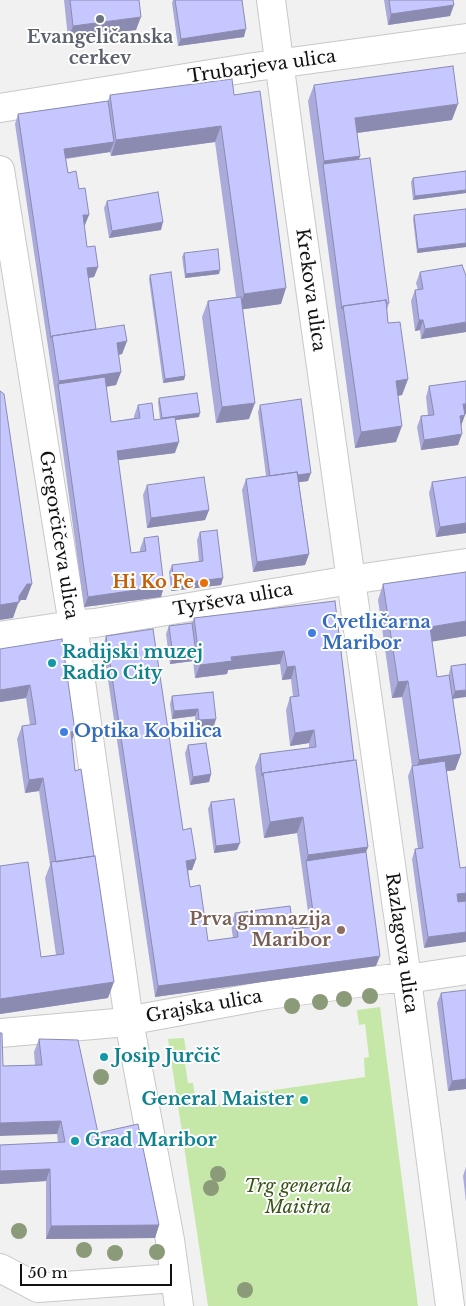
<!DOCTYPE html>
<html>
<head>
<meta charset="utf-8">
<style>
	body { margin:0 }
	#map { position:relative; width:466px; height:1306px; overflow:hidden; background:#f1f1f2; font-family:"Libre Baskerville",serif }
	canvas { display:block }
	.scale { position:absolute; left:20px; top:1264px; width:152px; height:22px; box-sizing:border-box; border:2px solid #111; border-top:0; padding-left:6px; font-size:15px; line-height:18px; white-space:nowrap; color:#111; -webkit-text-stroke:4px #fefeff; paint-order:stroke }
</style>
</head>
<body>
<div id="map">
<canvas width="466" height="1306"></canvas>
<div class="scale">50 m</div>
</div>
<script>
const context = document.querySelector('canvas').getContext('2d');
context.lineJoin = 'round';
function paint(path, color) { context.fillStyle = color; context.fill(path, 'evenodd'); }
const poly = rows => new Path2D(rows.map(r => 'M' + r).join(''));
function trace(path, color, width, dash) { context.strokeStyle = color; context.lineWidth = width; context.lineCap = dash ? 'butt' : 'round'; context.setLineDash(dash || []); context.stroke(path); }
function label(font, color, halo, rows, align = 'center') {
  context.font = font + ' "Libre Baskerville",serif'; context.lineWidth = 4; context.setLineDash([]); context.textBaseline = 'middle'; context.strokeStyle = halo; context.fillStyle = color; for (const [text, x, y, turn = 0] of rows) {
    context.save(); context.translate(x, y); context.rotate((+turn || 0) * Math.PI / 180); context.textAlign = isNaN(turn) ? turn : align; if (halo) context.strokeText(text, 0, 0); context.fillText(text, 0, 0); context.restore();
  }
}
const green = poly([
	[380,1007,418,1306,208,1306,168,1039,184,1038,186,1050,183,1051,188,1083,193,1083,196,1102,215,1099,216,1104,246,1099,246,1094,365,1077,364,1058,369,1057,365,1024,359,1025,357,1010]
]);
const minor = poly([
	[271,0,294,174,407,979,450,1306],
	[0,108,254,67,466,38],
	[0,170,73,625,129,1021,170,1240,179,1306],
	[0,636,73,625,95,623,350,580,466,563],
	[0,1033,116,1023,268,995,387,979,407,979,466,970],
	[0,1268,38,1288,175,1278]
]);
const trees = [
	[370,996],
	[344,999],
	[320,1002],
	[292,1006],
	[101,1077],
	[218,1174],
	[211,1188],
	[19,1231],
	[84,1250],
	[157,1252],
	[115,1253],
	[245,1290]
];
const wall = poly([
	[64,0,139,0,136,30,68,38],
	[173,0,242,0,244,37,178,46,172,3],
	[384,0,453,0,450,16,388,25],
	[314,85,452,120,357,133,360,156,359,159,389,303,387,310,388,323,408,379,402,395,398,396,396,442,355,448,308,101],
	[110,95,234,95,281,304,243,309,249,419,216,423,202,317,208,301,236,297,215,142,111,156,110,152,66,159,68,173,79,189,85,225,84,225,87,247,98,267,94,277,88,278,96,329,127,341,122,354,118,355,121,372,116,385,106,387,111,422,134,418,134,416,138,405,154,420,160,419,158,402,159,398,199,417,176,420,175,453,118,460,131,553,140,552,140,549,144,538,164,586,161,597,84,607,55,394,15,124,18,114,108,101],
	[466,171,466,193,413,200,411,182,413,178],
	[107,201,161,230,109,238,104,208],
	[466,209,466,247,417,253,413,219,414,215],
	[184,253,219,274,185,278,182,257],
	[420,272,466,276,466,332,421,339,420,330,415,331,411,301,415,290,418,290,416,283],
	[150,275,185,376,184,380,163,383,149,279],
	[429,386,466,414,465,414,461,426,458,445,421,450,417,427,421,416,428,415,426,397],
	[260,405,308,481,299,482,309,554,305,565,253,572,242,490,246,479,266,476,258,412],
	[466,477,466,533,436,537,429,493,432,482],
	[147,485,209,510,205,520,147,528,143,495],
	[200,532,223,578,221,585,171,591,169,572,172,565,199,562,197,540],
	[466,572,466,636,432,641,437,677,449,675,449,673,451,666,466,664,453,699,461,754,455,770,446,771,460,868,424,948,412,859,415,849,418,849,408,776,412,766,402,697,392,698,378,600,383,584],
	[335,601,354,760,368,847,366,852,376,966,155,997,103,646,106,636,183,830,196,859,192,870,188,870,190,887,208,941,233,938,231,924,235,913,293,929,310,926,297,833,264,838,255,767,260,754,309,748,309,743,290,746,286,710,290,697,293,697,291,679,282,680,280,664,228,670,227,674,195,678,193,661,170,664,166,634,169,626,192,623,194,618],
	[62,639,75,771,108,998,0,1014,0,866,41,957,56,955,45,878,50,865,39,791,25,793,17,739,22,726,30,725,26,698,0,702],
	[213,692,214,726,196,728,195,716,172,719,170,704,172,696],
	[188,745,211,774,209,782,190,785,185,753],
	[211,802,237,850,214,853,208,809],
	[441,993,466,1089,448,1091,437,1003],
	[39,1039,98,1133,159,1225,155,1238,46,1239,46,1181,0,1184,0,1145,58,1143,57,1134,3,1066,35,1065,34,1052],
	[466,1167,466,1202,463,1176]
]);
const shadedWall = poly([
	[454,5,450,16,388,25,391,14],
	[141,17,136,30,68,38,73,26],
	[246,29,244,37,178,46,181,39],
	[458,104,452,120,349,134,355,118],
	[221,126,215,142,111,156,116,140],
	[114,142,110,152,60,159,64,149],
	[360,156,354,172,323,164,324,161],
	[466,190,466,193,413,200,415,196],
	[83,215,89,215,85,225,79,226],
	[163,222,161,230,109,238,112,231],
	[466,243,466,247,417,253,418,249],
	[98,267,94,277,83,279,87,268],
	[220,270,219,274,185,278,186,274],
	[286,288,281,304,238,310,244,294],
	[419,320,423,320,420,330,415,331],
	[466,322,466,332,421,339,425,329],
	[127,341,122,354,112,356,117,343],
	[121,372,116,385,60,394,58,384,55,394,59,381],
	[185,376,184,380,163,383,165,379],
	[408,379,402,395,390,397,396,381],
	[255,403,249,419,216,423,222,407],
	[463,404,466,404,466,414,459,415],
	[200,413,199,417,160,422,162,418],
	[465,415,461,426,460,416],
	[402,426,396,442,355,448,361,432],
	[462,434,458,445,421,450,424,440],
	[179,442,175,453,113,461,117,451],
	[311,473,308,481,268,486,270,479],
	[209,510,205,520,147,528,151,518],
	[466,523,466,533,436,537,440,527],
	[309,554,305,565,253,572,257,562],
	[223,578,221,585,171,591,174,584],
	[27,584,32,584,26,600,21,600,18,604,13,618,0,620,0,605,19,596],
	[164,586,161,597,84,607,88,597],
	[466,621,466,636,424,643,430,627],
	[284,651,280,664,228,670,227,674,195,678,200,665,231,657],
	[196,653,193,661,170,664,173,656],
	[295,666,291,679,282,680,287,667],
	[408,681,402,697,392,698,398,682],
	[30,685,26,698,0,702,0,690],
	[466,690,466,697,452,699,455,691],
	[198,709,195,716,172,719,174,711],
	[216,719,214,726,196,728,199,720],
	[314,730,309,743,290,746,295,733],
	[75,731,71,744,71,732],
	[461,754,455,770,414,776,419,760],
	[211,774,209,782,190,785,193,777],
	[43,778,39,791,25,793,29,780],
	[303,817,297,833,264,838,270,822],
	[240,843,237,850,214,853,216,846],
	[368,847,362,863,306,861,308,855],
	[196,859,192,870,182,871,186,861],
	[466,893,466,903,453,904,457,894],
	[466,932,466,942,424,948,428,937],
	[380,956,376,966,155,997,158,986],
	[114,982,108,998,0,1014,0,999],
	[466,1079,466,1089,448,1091,452,1081],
	[61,1121,57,1134,0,1136,0,1123],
	[50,1169,46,1181,0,1184,0,1171],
	[159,1225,155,1238,46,1239,51,1226]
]);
const building = poly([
	[70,0,139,0,141,17,73,26,70,0],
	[175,0,242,0,246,29,181,39,175,0],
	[389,0,453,0,454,5,391,14,389,0],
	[453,66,458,104,355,118,360,156,324,161,314,85,453,66],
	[232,79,234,95,260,91,286,288,244,294,221,126,116,140,110,95,232,79],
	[108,101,114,142,64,149,68,173,76,171,79,189,85,188,89,215,83,215,87,247,95,246,98,267,87,268,96,329,52,336,51,338,18,114,108,101],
	[370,158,389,303,386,303,386,300,343,306,342,309,323,164,370,158],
	[466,171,466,190,415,196,413,178,466,171],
	[158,192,163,222,112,231,107,201,158,192],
	[466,209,466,243,418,249,414,215,466,209],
	[218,249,220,270,186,274,184,253,218,249],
	[462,265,466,276,466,322,425,329,423,320,419,320,415,290,423,289,420,272,462,265],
	[171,272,185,376,165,379,150,275,171,272],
	[241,297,255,403,222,407,208,301,241,297],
	[386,300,388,323,400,322,408,379,396,381,402,426,361,432,343,306,386,300],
	[124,325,127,341,117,343,121,372,59,381,52,336,124,325],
	[105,377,111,422,140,418,138,405,152,403,154,420,175,417,179,442,117,451,131,553,146,551,144,538,158,536,164,586,88,597,58,384,105,377],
	[466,381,466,404,463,404,465,415,460,416,462,434,424,440,421,416,434,415,429,386,466,381],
	[0,391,4,394,32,584,27,584,19,596,19,602,0,605,0,391],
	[197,393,200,413,162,418,159,398,197,393],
	[301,399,311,473,298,475,297,472,270,476,260,405,301,399],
	[297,472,309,554,257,562,246,479,297,472],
	[204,477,209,510,151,518,147,485,204,477],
	[466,477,466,523,440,527,432,482,466,477],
	[217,530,223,578,174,584,172,565,203,561,200,532,217,530],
	[466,572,466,621,430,627,437,677,449,675,461,754,419,760,408,681,398,682,383,584,466,572],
	[335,601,354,760,263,773,262,776,260,754,316,747,314,730,295,733,290,697,299,696,295,666,287,667,284,651,231,657,232,661,200,665,194,618,335,601],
	[192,623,196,653,173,656,169,626,192,623],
	[153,629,183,830,191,828,196,859,186,861,190,887,200,885,208,941,238,937,235,913,290,906,293,929,315,926,306,861,366,852,380,956,158,986,106,636,153,629],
	[62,639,75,731,71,732,75,771,81,769,94,856,56,862,43,778,29,780,22,726,36,724,30,685,0,690,0,649,62,639],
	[466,664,466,690,455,691,451,666,466,664],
	[213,692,216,719,199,720,198,709,174,711,172,696,213,692],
	[206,743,211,774,193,777,188,745,206,743],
	[356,760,368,847,308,855,303,817,270,822,263,773,356,760],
	[445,761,460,868,466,867,466,893,457,894,458,902,466,901,466,932,428,937,415,849,423,848,412,766,445,761],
	[234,799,240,843,216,846,211,802,234,799],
	[95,856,114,982,0,999,0,866,28,862,41,957,64,954,51,862,95,856],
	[466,990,466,1079,452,1081,441,993,466,990],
	[0,1033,2,1033,3,1066,42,1065,39,1039,78,1040,98,1133,138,1124,159,1225,51,1226,50,1169,0,1171,0,1145,65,1142,61,1121,0,1123,0,1033]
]);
const markers = [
	[100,19,5,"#6b7280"],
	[204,583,5,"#e8710a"],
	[312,633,5,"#3f7fe0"],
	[52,663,5,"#0f9aa8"],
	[64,732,5,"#3f7fe0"],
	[341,930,5,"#8d6e63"],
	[104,1057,5,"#0f9aa8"],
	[304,1100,5,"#0f9aa8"],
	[75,1141,5,"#0f9aa8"]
];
const worshipNames = [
	["Evangeličanska",100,38],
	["cerkev",100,59]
];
const streetNames = [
	["Trubarjeva ulica",262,67,-8],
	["Krekova ulica",310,290,82],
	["Gregorčičeva ulica",58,535,81],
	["Tyrševa ulica",233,600,-10],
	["Razlagova ulica",401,943,82],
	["Grajska ulica",204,1007,-10]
];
const foodNames = [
	["Hi Ko Fe",194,583]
];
const shopNames = [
	["Cvetličarna",322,623],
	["Maribor",322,644],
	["Optika Kobilica",74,732]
];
const cultureNames = [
	["Radijski muzej",62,653],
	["Radio City",62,674],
	["Josip Jurčič",114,1057],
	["General Maister",294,1100,"right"],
	["Grad Maribor",85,1141]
];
const educationNames = [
	["Prva gimnazija",331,920],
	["Maribor",331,941]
];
const parkNames = [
	["Trg generala",298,1187],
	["Maistra",298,1208]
];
paint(green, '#c5e7a7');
trace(minor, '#c8c8c9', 30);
trace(minor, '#fff', 28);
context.fillStyle = '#8b9a79';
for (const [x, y] of trees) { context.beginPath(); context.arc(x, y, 8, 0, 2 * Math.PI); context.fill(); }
paint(wall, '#aaabda');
paint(shadedWall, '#8b8bb2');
paint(building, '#c6c7fe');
trace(building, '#8b8bb2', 1);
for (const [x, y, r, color] of markers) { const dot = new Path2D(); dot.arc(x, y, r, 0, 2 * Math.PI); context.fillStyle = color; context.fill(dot); trace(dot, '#fefeff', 2); }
label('bold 18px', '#5b616d', '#fefeff', worshipNames);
label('18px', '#111', '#fefeff', streetNames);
label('bold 18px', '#c56008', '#fefeff', foodNames, 'right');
label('bold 18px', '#366cbe', '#fefeff', shopNames, 'left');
label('bold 18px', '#0d838f', '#fefeff', cultureNames, 'left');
label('bold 18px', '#785e54', '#fefeff', educationNames, 'right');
label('italic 18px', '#375316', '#fefeff', parkNames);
</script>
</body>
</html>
